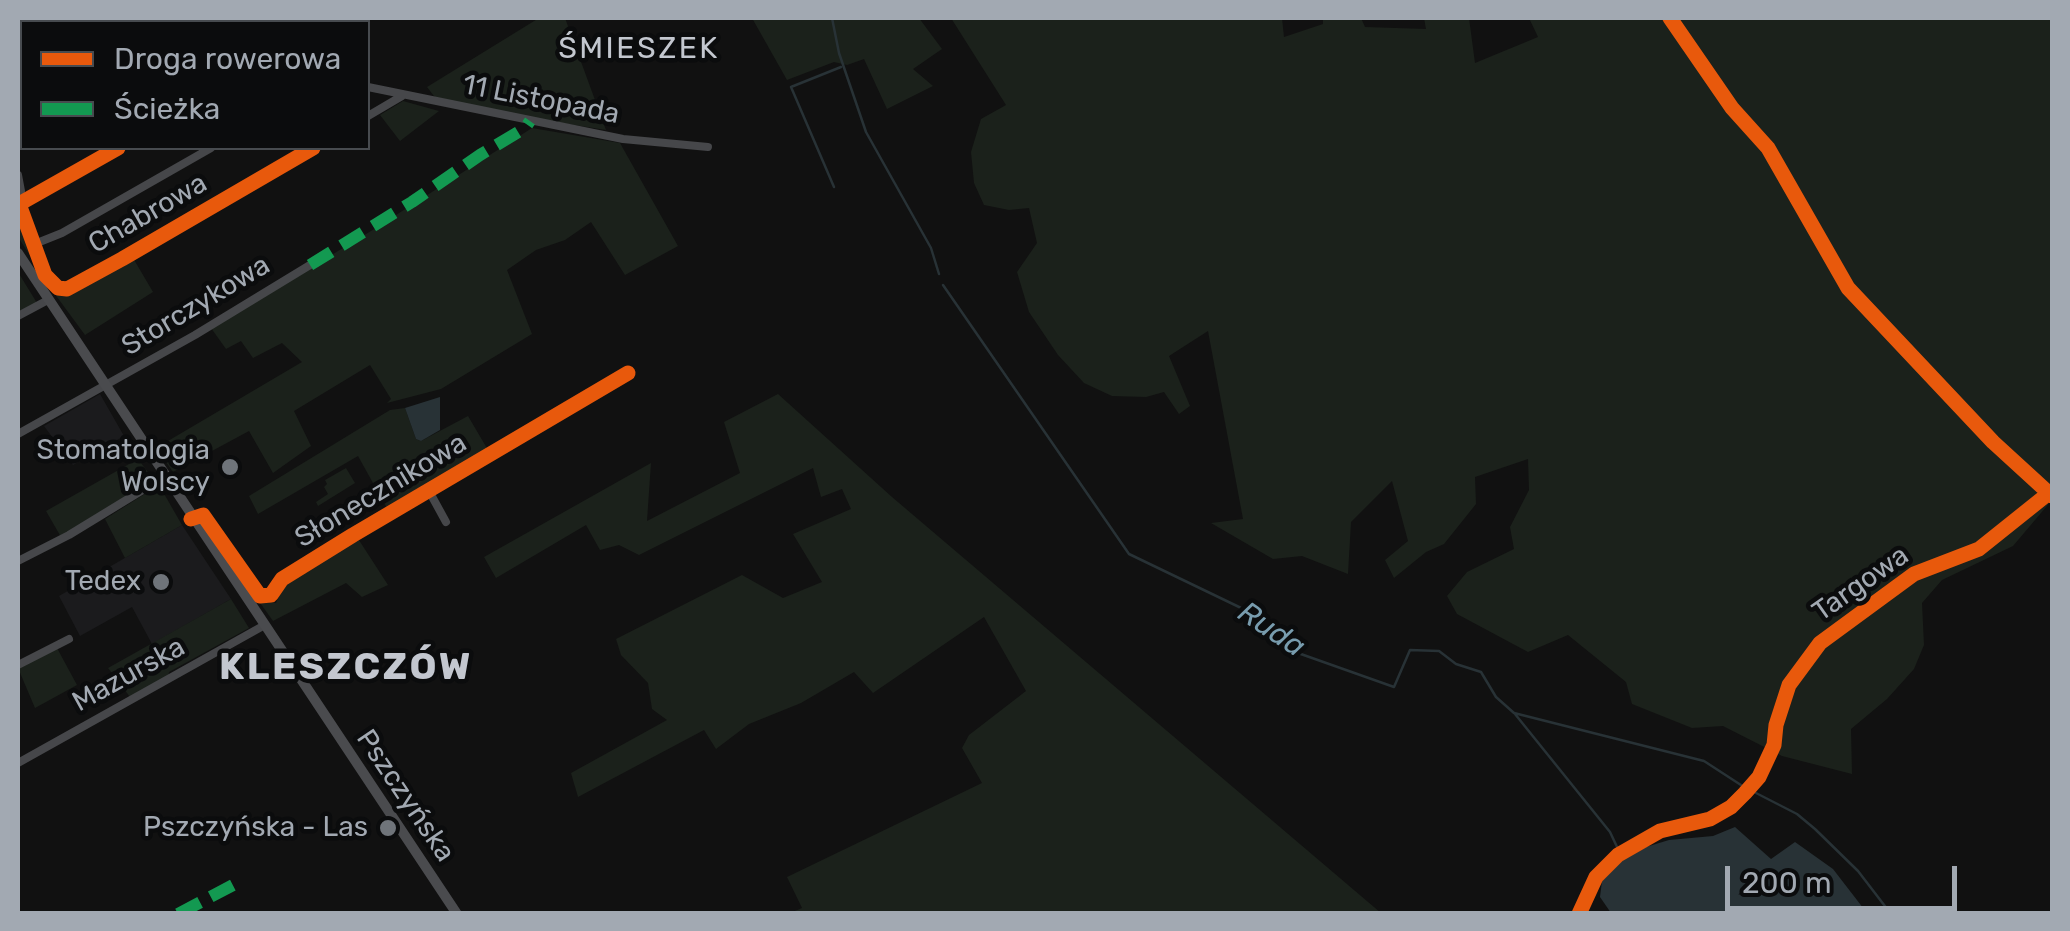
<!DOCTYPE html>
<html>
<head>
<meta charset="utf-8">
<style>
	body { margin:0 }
	#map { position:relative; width:2070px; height:931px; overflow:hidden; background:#111; font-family:Rubik,sans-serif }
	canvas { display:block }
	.frame { position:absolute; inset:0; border:20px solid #a2a9b2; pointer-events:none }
	.legend { position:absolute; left:20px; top:20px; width:350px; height:130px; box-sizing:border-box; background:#0b0c0d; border:2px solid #474b4f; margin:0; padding:12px 18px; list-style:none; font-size:30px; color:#a2a9b2 }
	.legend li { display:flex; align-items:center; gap:20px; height:50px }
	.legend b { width:50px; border:2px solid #474b4f }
	.scale { position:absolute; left:1725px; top:866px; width:232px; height:45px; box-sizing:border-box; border:5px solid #a2a9b2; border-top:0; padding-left:12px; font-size:30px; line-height:35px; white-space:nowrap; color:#a2a9b2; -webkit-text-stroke:8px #0b0c0d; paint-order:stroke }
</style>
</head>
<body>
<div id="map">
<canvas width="2070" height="931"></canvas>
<div class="frame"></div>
<ul class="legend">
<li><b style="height:12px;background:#e8590c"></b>Droga rowerowa</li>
<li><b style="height:12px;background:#139951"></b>Ścieżka</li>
</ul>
<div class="scale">200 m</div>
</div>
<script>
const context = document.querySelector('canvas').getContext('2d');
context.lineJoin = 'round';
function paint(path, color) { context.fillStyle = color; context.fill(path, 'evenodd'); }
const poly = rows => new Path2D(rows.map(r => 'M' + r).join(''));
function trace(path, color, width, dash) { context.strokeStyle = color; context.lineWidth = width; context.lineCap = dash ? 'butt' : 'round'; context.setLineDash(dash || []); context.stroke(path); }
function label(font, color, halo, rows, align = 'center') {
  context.font = font + ' Rubik,sans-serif'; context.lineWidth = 9; context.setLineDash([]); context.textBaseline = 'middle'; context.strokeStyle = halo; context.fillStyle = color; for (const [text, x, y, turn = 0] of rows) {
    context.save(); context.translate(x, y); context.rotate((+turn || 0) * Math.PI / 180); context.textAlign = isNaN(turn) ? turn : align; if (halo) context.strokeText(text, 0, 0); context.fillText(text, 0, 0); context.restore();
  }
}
const built = poly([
	[100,394,124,436,73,465,44,426],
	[182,525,231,599,152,644,132,607,80,636,59,596]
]);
const green = poly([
	[539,18,565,18,606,130,440,104,427,87],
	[752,18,919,18,942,49,913,69,933,86,887,109,864,59,847,65,834,62,787,80],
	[951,18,1282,18,1284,37,1323,24,1323,18,1361,18,1365,27,1426,29,1424,18,1469,18,1475,63,1538,37,1529,18,2052,18,2052,500,2013,546,1942,580,1922,603,1924,645,1914,669,1887,699,1851,729,1852,774,1782,756,1723,726,1692,728,1632,704,1626,682,1568,635,1528,652,1457,614,1447,596,1467,572,1514,549,1510,527,1529,490,1528,459,1475,477,1476,504,1444,544,1426,552,1394,578,1385,560,1408,541,1392,481,1351,522,1348,574,1302,556,1273,559,1211,523,1243,519,1208,331,1169,356,1190,406,1179,414,1164,392,1146,397,1112,396,1084,383,1058,355,1029,312,1017,272,1037,243,1029,208,1009,210,984,205,974,183,971,152,981,119,1006,105],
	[403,101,439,111,400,141,380,115],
	[532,128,620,143,678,246,625,275,591,222,565,240,536,250,507,270,532,334,441,389,387,403,391,399,370,365,294,411,311,446,273,473,249,431,173,472,156,448,302,362,282,343,253,358,241,341,226,349,211,328,371,231],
	[18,216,32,256,54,290,62,294,133,258,153,292,85,335,57,297,18,237],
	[18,272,37,303,18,312],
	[778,394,892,497,1381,913,790,913,802,908,787,877,982,783,962,748,969,735,1026,691,984,617,873,693,854,672,801,703,749,724,716,749,704,730,578,797,571,773,667,720,652,709,648,683,621,655,616,639,742,575,783,598,822,582,793,534,851,509,842,489,821,497,813,468,639,555,619,545,600,550,586,525,496,578,484,557,651,463,647,521,740,473,724,422],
	[405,408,416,439,421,441,468,416,488,450,388,510,358,456,258,514,249,496,390,410],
	[138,459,154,480,61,537,46,511],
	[346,468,355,483,318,506,316,502,328,494,324,487,327,484,325,480],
	[159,485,182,525,125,558,105,519],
	[357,537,388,585,362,597,346,583,273,621,258,600,276,603,284,584],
	[231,599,249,628,169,672,168,679,130,697,108,668],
	[57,648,77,685,35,708,18,668]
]);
const water = poly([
	[440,397,440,430,421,441,416,439,405,408],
	[1735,827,1771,859,1795,842,1833,869,1867,913,1611,913,1600,897,1602,881,1623,859,1646,847,1669,840,1713,836]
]);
const stream = poly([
	[832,18,839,53,866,132,931,248,939,274],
	[834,187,791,87,841,67],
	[943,285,1129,554,1264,619,1298,653,1394,687,1410,650,1439,651,1456,664,1481,672,1496,697,1514,713,1704,761,1744,787],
	[1515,714,1610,832,1618,849],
	[1756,793,1797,814,1815,829,1858,871,1891,914]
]);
const street = poly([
	[257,18,263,22],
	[151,22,159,18],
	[368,87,623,139,708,147],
	[18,94,22,92],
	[368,116,402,96],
	[118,148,19,204,45,275,58,288,67,289,122,259,313,148],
	[18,175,21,191,18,205],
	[32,245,62,233,211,148],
	[18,316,48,300],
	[18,434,195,335,310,265],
	[429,491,446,522],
	[191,519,203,515,260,596,271,595,282,579,353,535,628,373],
	[18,561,69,535,164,477],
	[18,665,69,639],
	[18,763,263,626],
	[1579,914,1596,877,1618,855,1660,831,1710,819,1731,807,1745,793,1759,777,1774,745,1776,725,1789,685,1820,643,1914,574,1979,549,2049,493,2052,496]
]);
const secondary = poly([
	[18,253,457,914]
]);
const quiet = poly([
	[310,265,412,202,480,155,525,128,530,121],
	[178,914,233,885]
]);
const cycleway = poly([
	[1670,18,1732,108,1768,148,1848,288,1993,442,2052,496],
	[118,148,19,204,45,275,58,288,67,289,122,259,313,148],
	[191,519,203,515,260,596,271,595,282,579,353,535,628,373],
	[1579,914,1596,877,1618,855,1660,831,1710,819,1731,807,1745,793,1759,777,1774,745,1776,725,1789,685,1820,643,1914,574,1979,549,2049,493]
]);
const markers = [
	[230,467,10,"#6f747a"],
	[161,582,10,"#6f747a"],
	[388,828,10,"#6f747a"]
];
const streetNames = [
	["11 Listopada",541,100,11],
	["Chabrowa",148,214,-30],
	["Storczykowa",196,306,-31],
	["Słonecznikowa",381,491,-31],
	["Targowa",1861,584,-35],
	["Mazurska",129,675,-29],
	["Pszczyńska",405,796,56]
];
const poiNames = [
	["Stomatologia",210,451],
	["Wolscy",210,483],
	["Tedex",141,582],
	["Pszczyńska - Las",368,828]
];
const neighbourhoodNames = [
	["ŚMIESZEK",639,49]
];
const waterNames = [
	["Ruda",1271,630,34]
];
const districtNames = [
	["KLESZCZÓW",346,668]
];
paint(built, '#1b1b1d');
paint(green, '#1b211b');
paint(water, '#283236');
trace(stream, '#283236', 2.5);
trace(street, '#46474a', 8);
trace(secondary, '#4a4b4e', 10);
trace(quiet, '#139951', 12, [25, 12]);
trace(cycleway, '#e8590c', 15);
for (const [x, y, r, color] of markers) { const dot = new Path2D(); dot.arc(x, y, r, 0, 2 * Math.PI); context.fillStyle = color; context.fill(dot); trace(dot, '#0b0c0d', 4); }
label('28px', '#a2a9b2', '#0b0c0d', streetNames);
label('28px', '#a2a9b2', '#0b0c0d', poiNames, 'right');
context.letterSpacing = '2.5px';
label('30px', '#c3c7cf', '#0b0c0d', neighbourhoodNames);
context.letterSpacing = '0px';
label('italic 30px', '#789cae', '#0b0c0d', waterNames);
context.letterSpacing = '2.5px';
label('bold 38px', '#c3c7cf', '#0b0c0d', districtNames);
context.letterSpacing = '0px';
</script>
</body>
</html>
